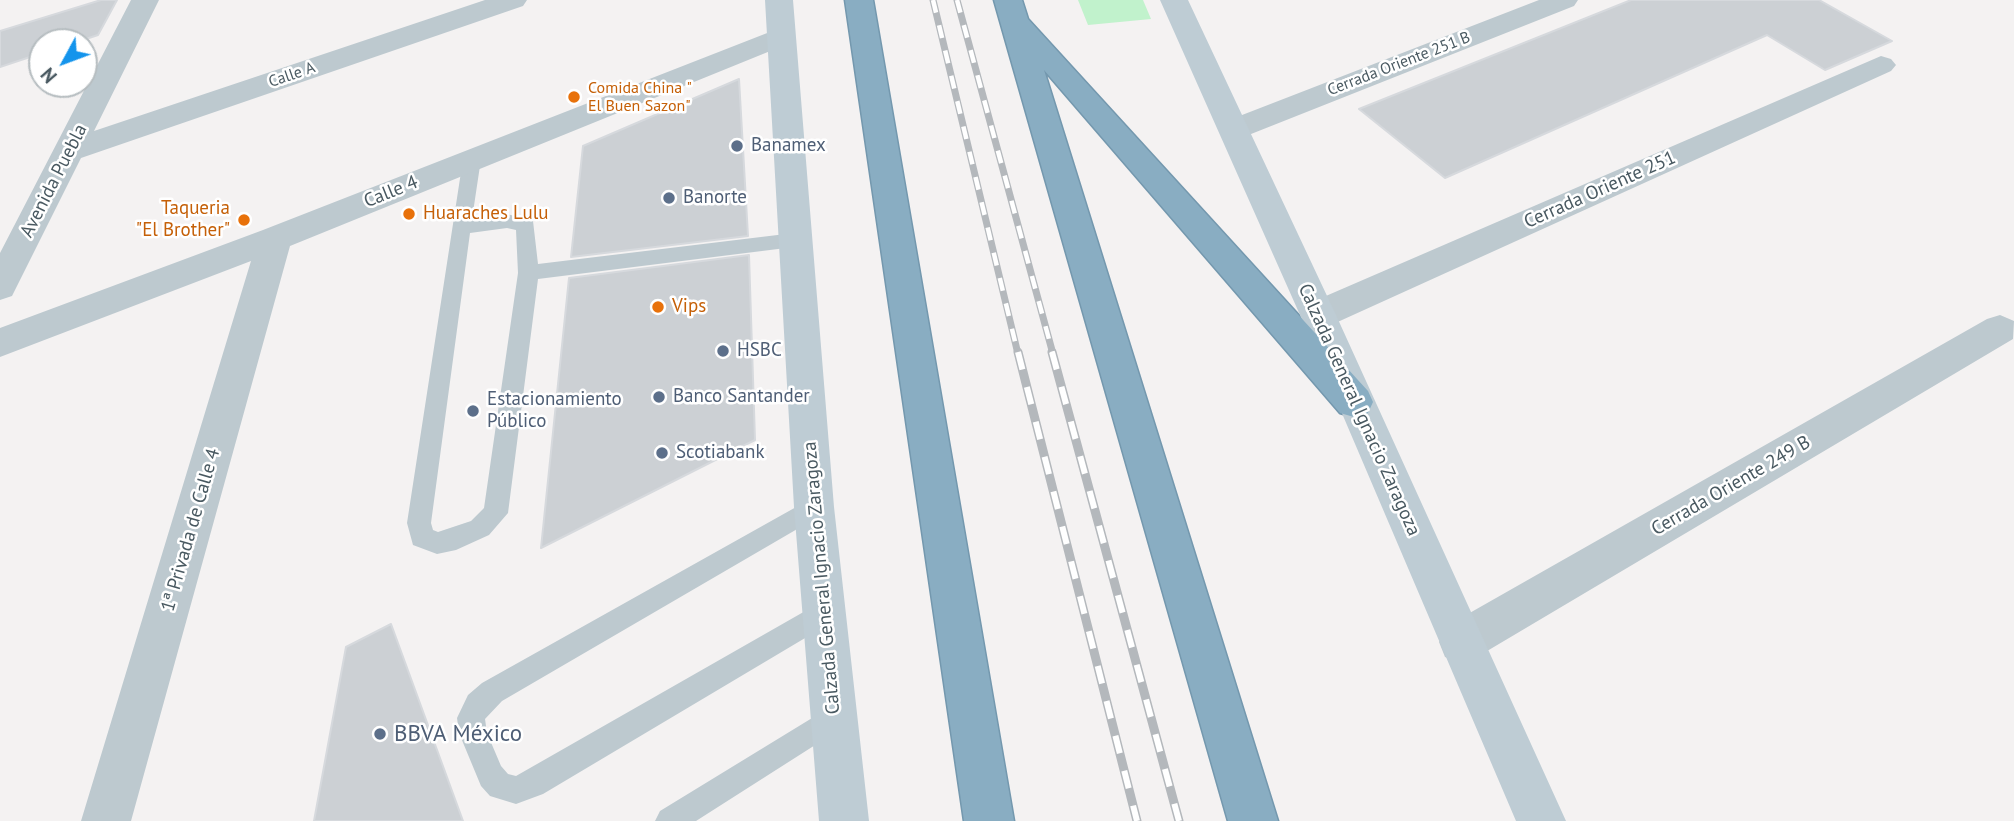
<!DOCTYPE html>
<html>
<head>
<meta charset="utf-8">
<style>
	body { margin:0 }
	#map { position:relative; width:2014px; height:821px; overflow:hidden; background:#f4f2f2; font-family:"PT Sans",sans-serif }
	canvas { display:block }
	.north { position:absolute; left:28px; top:28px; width:70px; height:70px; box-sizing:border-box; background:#fff; border:2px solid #b6bdc0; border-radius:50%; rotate:229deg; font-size:19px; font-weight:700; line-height:28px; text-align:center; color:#495961 }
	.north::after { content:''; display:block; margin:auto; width:24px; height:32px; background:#1494ec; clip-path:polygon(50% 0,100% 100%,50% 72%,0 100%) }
</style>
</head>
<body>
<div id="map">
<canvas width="2014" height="821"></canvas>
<div class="north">N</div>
</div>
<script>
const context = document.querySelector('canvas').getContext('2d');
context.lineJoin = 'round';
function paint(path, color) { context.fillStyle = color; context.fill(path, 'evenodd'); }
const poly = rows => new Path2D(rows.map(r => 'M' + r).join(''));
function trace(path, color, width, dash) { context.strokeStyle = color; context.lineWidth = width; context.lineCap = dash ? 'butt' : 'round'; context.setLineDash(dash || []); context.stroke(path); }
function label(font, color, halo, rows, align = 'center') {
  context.font = font + ' "PT Sans",sans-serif'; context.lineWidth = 5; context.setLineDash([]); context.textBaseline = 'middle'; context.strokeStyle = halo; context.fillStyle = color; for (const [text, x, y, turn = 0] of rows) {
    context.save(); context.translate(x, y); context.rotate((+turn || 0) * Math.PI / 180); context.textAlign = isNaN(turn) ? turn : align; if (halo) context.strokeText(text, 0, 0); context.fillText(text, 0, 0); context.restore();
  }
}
const green = poly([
	[1078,0,1143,0,1151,19,1088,25]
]);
const building = poly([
	[101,0,117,0,98,35,77,42,42,42,42,53,0,67,0,31,101,0],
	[1631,0,1819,0,1892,41,1825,70,1767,35,1445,178,1359,109,1631,0],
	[739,79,748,236,571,257,583,146,739,79],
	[749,255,755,440,541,548,569,278,749,255],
	[391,624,463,821,314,821,346,647,391,624]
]);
const service = poly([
	[472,153,481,159,472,219,507,214,533,221,538,264,794,233,804,240,794,247,538,279,508,513,489,535,456,550,437,554,413,545,407,523,463,159,472,153],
	[507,228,516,230,518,273,484,508,471,521,438,532,433,530,431,523,470,233,507,228],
	[814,497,823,500,826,507,823,514,502,701,485,719,487,733,501,766,508,774,516,776,814,606,823,602,832,606,836,614,832,622,543,794,516,804,490,796,481,786,459,733,457,718,468,695,482,683,814,497],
	[835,704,845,708,849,717,845,726,696,821,655,821,660,811,835,704]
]);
const minor = poly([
	[131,0,159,0,94,131,485,0,527,0,523,6,81,158,12,296,0,300,0,253,131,0],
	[1539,0,1578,0,1574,6,1246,136,1235,139,1224,136,1219,129,1224,122,1539,0],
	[780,28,790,31,794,37,790,43,290,246,131,821,81,821,251,261,0,357,0,328,263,230,780,28],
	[1881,56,1891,59,1896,65,1891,71,1331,325,1318,328,1305,325,1300,315,1305,305,1881,56],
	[2000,315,2014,321,2013,339,1477,657,1461,663,1445,657,1439,642,1445,627,1987,319,2000,315]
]);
const secondary = poly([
	[765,0,793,0,834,507,869,821,819,821,794,507,765,0],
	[1160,0,1188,0,1336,315,1566,821,1516,821,1300,315,1160,0]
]);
const motorway = poly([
	[845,0,873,0,1014,821,964,821,845,0],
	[994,0,1022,0,1028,19,1368,391,1373,402,1368,413,1354,417,1340,413,1044,70,1278,821,1228,821,994,0]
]);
const railFar1 = poly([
	[933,0,1018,354],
	[957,0,1053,354]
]);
const rail = poly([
	[1018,352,1137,821],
	[1052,352,1179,821]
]);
const markers = [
	[574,97,7,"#e8710a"],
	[737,146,7,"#5c6f8a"],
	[669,198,7,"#5c6f8a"],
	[409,214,7,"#e8710a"],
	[244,220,7,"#e8710a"],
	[658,307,7,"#e8710a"],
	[723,351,7,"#5c6f8a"],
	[659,397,7,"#5c6f8a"],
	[473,411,7,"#5c6f8a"],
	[662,453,7,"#5c6f8a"],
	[380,734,7,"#5c6f8a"]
];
const farStreetnames = [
	["Cerrada Oriente 251 B",1399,64,-21],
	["Calle A",292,75,-19]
];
const farFoodnames = [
	["Comida China \"",588,88],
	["El Buen Sazon\"",588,106]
];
const serviceNames = [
	["Banamex",751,146],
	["Banorte",683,198],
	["HSBC",737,351],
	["Banco Santander",673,397],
	["Estacionamiento",487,400],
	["Público",487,422],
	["Scotiabank",676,453]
];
const streetNames = [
	["Avenida Puebla",54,181,-63],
	["Cerrada Oriente 251",1600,190,-24],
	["Calle 4",391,192,-22],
	["Calzada General Ignacio Zaragoza",1359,410,66],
	["Cerrada Oriente 249 B",1731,486,-30],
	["1ª Privada de Calle 4",191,530,-74],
	["Calzada General Ignacio Zaragoza",822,578,-95]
];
const foodNames = [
	["Taqueria",230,209,"right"],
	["\"El Brother\"",230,231,"right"],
	["Huaraches Lulu",423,214],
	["Vips",672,307]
];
const nearServicenames = [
	["BBVA México",394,734]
];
paint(green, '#c1f2cc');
paint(building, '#ccd0d4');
trace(building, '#d6d9dd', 2);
trace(motorway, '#7498ae', 3);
paint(service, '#bdc9cf');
paint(minor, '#bdc9cf');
paint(secondary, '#beccd4');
paint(motorway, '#89adc2');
trace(railFar1, '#b4b8bc', 7);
trace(rail, '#b4b8bc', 9);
trace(railFar1, '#fff', 4.5, [13]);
trace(rail, '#fff', 6, [18]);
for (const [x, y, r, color] of markers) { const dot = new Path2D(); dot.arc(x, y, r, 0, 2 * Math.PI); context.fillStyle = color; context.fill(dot); trace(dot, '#fff', 2.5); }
label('16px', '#495961', '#fff', farStreetnames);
label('16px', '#c56008', '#fff', farFoodnames, 'left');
label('19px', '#4e5e75', '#fff', serviceNames, 'left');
label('19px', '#495961', '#fff', streetNames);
label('19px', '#c56008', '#fff', foodNames, 'left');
label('23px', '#4e5e75', '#fff', nearServicenames, 'left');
</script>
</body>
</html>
